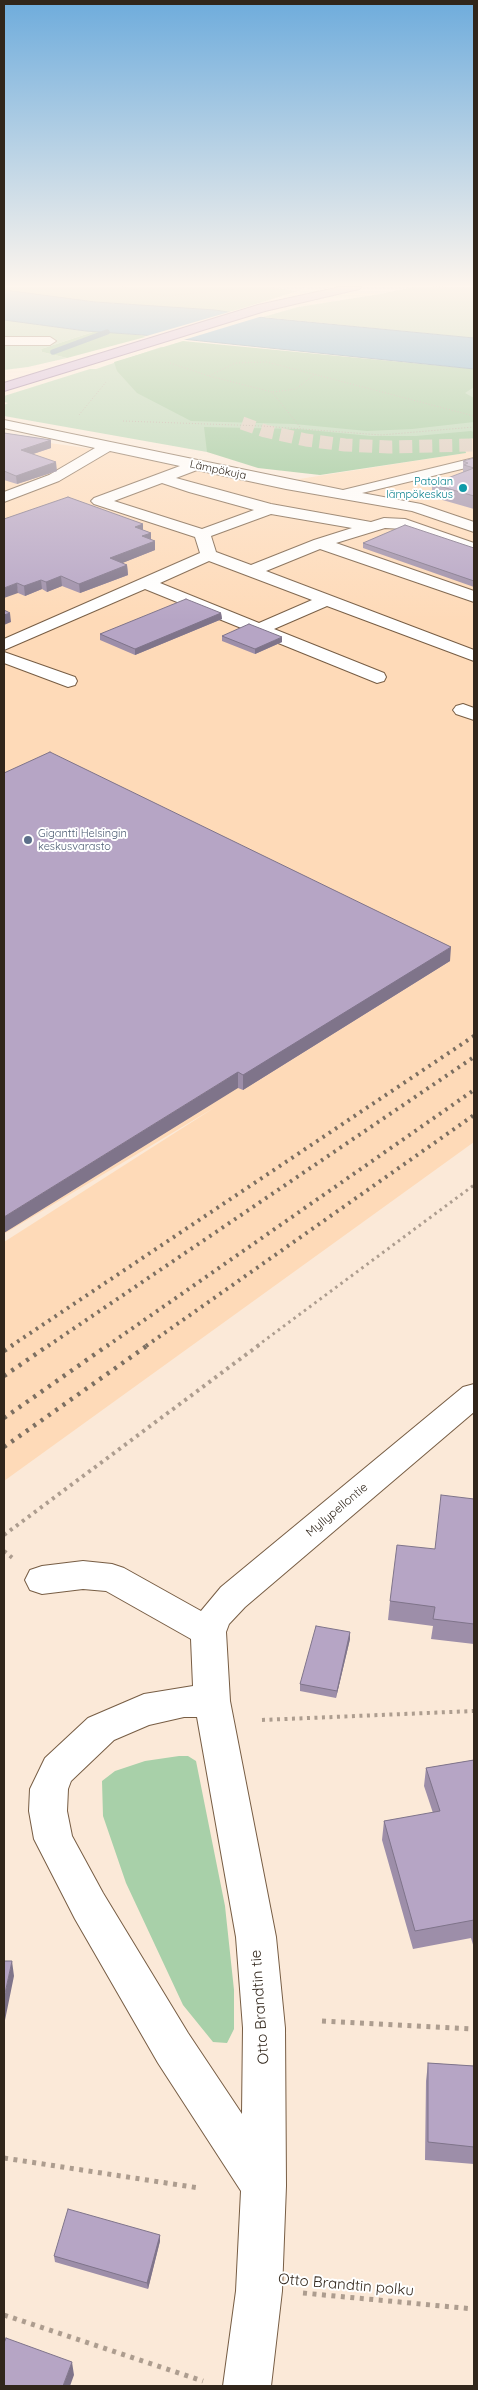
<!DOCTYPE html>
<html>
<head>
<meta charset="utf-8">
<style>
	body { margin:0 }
	#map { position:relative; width:478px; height:2390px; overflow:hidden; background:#fbe9d8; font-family:Quicksand,sans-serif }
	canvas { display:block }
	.frame { position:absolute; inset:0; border:5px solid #31261b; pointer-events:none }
</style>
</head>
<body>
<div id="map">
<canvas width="478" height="2390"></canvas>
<div class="frame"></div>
</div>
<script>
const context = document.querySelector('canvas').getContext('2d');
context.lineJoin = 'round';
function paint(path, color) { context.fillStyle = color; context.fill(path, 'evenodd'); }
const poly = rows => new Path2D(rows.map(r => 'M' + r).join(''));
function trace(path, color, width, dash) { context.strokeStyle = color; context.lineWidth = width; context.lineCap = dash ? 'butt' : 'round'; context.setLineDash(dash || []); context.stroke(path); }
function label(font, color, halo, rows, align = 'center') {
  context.font = font + ' Quicksand,sans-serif'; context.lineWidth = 4; context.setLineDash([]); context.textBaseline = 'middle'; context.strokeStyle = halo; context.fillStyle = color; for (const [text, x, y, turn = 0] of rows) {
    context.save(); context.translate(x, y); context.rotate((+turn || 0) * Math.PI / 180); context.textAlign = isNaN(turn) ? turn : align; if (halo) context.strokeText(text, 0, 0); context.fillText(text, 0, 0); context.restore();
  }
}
const built = poly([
	[4,437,102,450,279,488,299,479,465,453,461,441,474,438,474,1142,4,1481,4,1242,217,1106,4,1234]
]);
const green = poly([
	[4,287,272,287,296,291,311,287,230,312,95,302,4,290],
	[414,287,474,287,474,338,263,317,298,307,380,294],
	[4,320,86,331,96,331,41,349,42,352,67,358,28,367,4,370],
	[161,347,474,369,474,438,461,441,466,453,207,452,4,416,4,405,8,403,4,402,4,396,90,369,96,369],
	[179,1756,188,1756,196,1761,225,1906,234,1990,234,2029,227,2043,213,2042,183,2005,126,1883,103,1816,102,1781,115,1771,145,1761]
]);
const forest = poly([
	[96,331,149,336,67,358,42,352,41,349],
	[183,341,474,369,474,387,465,393,474,398,474,422,412,429,367,431,294,424,191,421,137,393,117,371,114,362],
	[204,427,298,429,371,436,416,436,471,431,474,432,474,438,461,441,466,453,320,475,258,468,207,452]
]);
const water = poly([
	[4,290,95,302,215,310,266,318,474,338,474,369,143,335,86,331,4,320,4,290]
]);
const pier = poly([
	[236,310,266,315,177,342,143,337]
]);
const stream = poly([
	[53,352,107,332]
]);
const minorTunnel = poly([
	[242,423,265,431,306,440,345,445,389,447,474,445]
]);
const pathFar3 = poly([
	[122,287,167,296,233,289],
	[433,287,474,288],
	[170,363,209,376,272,392,300,427],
	[209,376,235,363,267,362,474,416],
	[273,392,296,389,315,374],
	[79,415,106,382],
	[123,421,263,426,381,435,474,427]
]);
const pathFar2 = poly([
	[257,1346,474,1185]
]);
const pathFar1 = poly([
	[4,1535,259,1345],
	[4,1551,15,1560],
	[262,1720,474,1711]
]);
const path = poly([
	[322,2021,474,2029],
	[4,2158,199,2188],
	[303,2293,474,2309],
	[4,2315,203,2381]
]);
const minor = poly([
	[4,337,50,337,56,341,50,345,4,345,4,337],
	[4,420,343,490,474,458,474,466,362,493,421,504,474,522,474,532,412,511,286,489,197,470,176,478,271,504,371,522,384,518,405,519,474,543,474,553,403,529,385,528,336,543,474,591,474,602,320,549,266,571,474,650,474,661,327,606,274,629,384,673,386,677,384,681,377,683,145,589,4,650,4,639,200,553,195,537,94,504,91,501,94,498,180,466,110,451,59,481,4,502,4,492,49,475,95,448,4,428,4,420],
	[162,483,189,492,254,510,202,529,114,501,162,483],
	[271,514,352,528,314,540,251,565,216,552,211,536,271,514],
	[209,561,312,600,259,623,160,583,209,561],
	[4,652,75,677,77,681,75,685,68,687,4,663,4,652],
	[463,704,474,708,474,720,456,714,453,710,456,706,463,704],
	[474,1384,474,1412,245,1607,229,1624,226,1632,230,1701,276,1937,285,2028,286,2186,282,2291,271,2386,223,2386,236,2291,241,2191,158,2063,75,1919,34,1839,29,1811,30,1789,45,1758,88,1718,144,1694,193,1686,191,1639,106,1591,83,1589,42,1594,30,1590,25,1580,30,1570,42,1566,83,1561,112,1564,124,1568,201,1611,221,1587,463,1387,474,1384],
	[184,1717,197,1717,236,1937,243,2028,242,2114,188,2033,103,1893,72,1836,67,1811,68,1789,71,1781,114,1740,149,1725,184,1717]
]);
const major = poly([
	[340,287,361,287,359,289,265,311,4,391,4,383,258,305,340,287]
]);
const railFar1 = poly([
	[11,1346,474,1036],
	[48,1346,474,1057],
	[107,1346,474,1090],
	[146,1346,474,1115]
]);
const rail = poly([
	[4,1351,13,1345],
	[4,1376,49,1345],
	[4,1418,108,1345],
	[4,1447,148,1345]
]);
const wall = poly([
	[4,433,51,440,51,448,33,454,57,471,17,484,4,480],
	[474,458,474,509,432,497,432,484,463,473,463,461],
	[4,519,143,524,143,530,151,533,151,540,155,550,122,563,127,565,128,575,80,593,62,586,47,592,42,589,25,596,18,593],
	[363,543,474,548,474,587,363,548],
	[221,613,222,619,135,655,100,640,100,634],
	[222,636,282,642,255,654,222,641],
	[4,773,450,961,243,1090,238,1088],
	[474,1499,474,1644,431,1639,433,1626,388,1620,390,1601,435,1549],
	[350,1632,350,1639,336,1698,300,1691,300,1684],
	[474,1760,474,1948,471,1938,413,1949,382,1840,384,1821,433,1813,424,1786,426,1768],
	[428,2063,474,2066,474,2164,425,2160,426,2081],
	[160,2235,160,2241,148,2289,55,2262,54,2256]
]);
const shadedWall = poly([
	[51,440,51,448,21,458,21,450],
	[56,462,57,471,17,484,16,476],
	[143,524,143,534,135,527],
	[151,533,151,542,142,536],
	[155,541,155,550,110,568,110,558],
	[127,565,128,575,80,593,79,584],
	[61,576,62,586,47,592,46,582],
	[41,580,42,589,25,596,24,586],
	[17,583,18,593,4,598,4,588],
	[10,613,11,622,4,625,4,615],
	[221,613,222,619,135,655,135,649],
	[282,637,282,642,255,654,255,649],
	[451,947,450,961,243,1090,243,1075],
	[238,1072,238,1088,4,1233,4,1217],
	[350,1632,350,1639,336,1698,337,1691],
	[12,1961,14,1976,4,2025,4,1998],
	[4,2035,5,2043,4,2049],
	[160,2235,160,2241,148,2289,147,2283],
	[72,2362,74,2375,70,2386,63,2386]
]);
const building = poly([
	[4,433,51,440,21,450,56,462,16,476,4,471,4,433],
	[474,458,474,468,464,465,468,463,463,461,474,458],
	[474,468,474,496,432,484,474,468],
	[68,497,143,524,135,527,151,533,142,536,155,541,110,558,127,565,79,584,61,576,46,582,41,580,24,586,17,583,4,588,4,519,68,497],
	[405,525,474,548,474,581,363,543,405,525],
	[186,599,221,613,135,649,100,634,186,599],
	[4,610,10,613,4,615,4,610],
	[249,624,282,637,255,649,222,636,249,624],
	[50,752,451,947,243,1075,238,1072,4,1217,4,773,50,752],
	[441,1495,474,1499,474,1624,433,1619,435,1607,390,1601,397,1545,435,1549,441,1495],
	[316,1626,350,1632,337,1691,300,1684,316,1626],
	[474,1760,474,1921,474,1920,415,1931,384,1821,440,1811,426,1768,474,1760],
	[4,1961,12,1961,4,1998,4,1961],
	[428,2063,474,2066,474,2147,428,2142,428,2063],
	[68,2209,160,2235,147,2283,54,2256,68,2209],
	[6,2338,72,2362,63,2386,4,2386,4,2343,6,2338]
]);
const markers = [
	[463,488,5,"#0f9aa8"],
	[28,840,5,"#5c6f8a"]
];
const farStreetnames = [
	["Lämpökuja",218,470,12]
];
const farCulturenames = [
	["Patolan",453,482],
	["lämpökeskus",453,495]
];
const farServicenames = [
	["Gigantti Helsingin",38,834],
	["keskusvarasto",38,847]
];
const streetNames = [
	["Myllypellontie",337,1510,-40]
];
const nearStreetnames = [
	["Otto Brandtin tie",260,2007,-94],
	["Otto Brandtin polku",346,2285,5]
];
paint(built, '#fedab8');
paint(green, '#a8d0a9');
paint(forest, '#89c08b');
paint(water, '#589fc9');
trace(water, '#4c7b95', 1);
paint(pier, '#fbe9d8');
trace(stream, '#4c7b95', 5.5);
trace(minorTunnel, '#d3c2b2', 13, [13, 7]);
trace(minor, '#775d44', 2);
trace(major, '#7c5786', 2);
trace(pathFar3, '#ad9d8f', 1, [1, 2]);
trace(pathFar2, '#ad9d8f', 3, [2.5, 4]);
trace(pathFar1, '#ad9d8f', 4, [3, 4.5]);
trace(path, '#ad9d8f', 5, [4, 5.5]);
paint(minor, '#fff');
paint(major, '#c9aad9');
trace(railFar1, '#7c6f61', 4, [2.5, 5]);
trace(rail, '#7c6f61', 4.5, [3, 6]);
paint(wall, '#9d8ea9');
paint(shadedWall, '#7f748a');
paint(building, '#b6a5c5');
trace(building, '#7f748a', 1);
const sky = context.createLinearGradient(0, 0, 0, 621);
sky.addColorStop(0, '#6eacdc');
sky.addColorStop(0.46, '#fdf5ed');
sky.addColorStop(1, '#fdf5ed00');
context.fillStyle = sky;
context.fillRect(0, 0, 478, 621);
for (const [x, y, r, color] of markers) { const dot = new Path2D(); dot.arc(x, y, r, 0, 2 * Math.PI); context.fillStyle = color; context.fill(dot); trace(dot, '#fff', 2); }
label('11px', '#31261b', '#fff', farStreetnames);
label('11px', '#0d838f', '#fff', farCulturenames, 'right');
label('11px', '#4e5e75', '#fff', farServicenames, 'left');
label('12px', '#31261b', '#fff', streetNames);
label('15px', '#31261b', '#fff', nearStreetnames);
</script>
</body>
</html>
